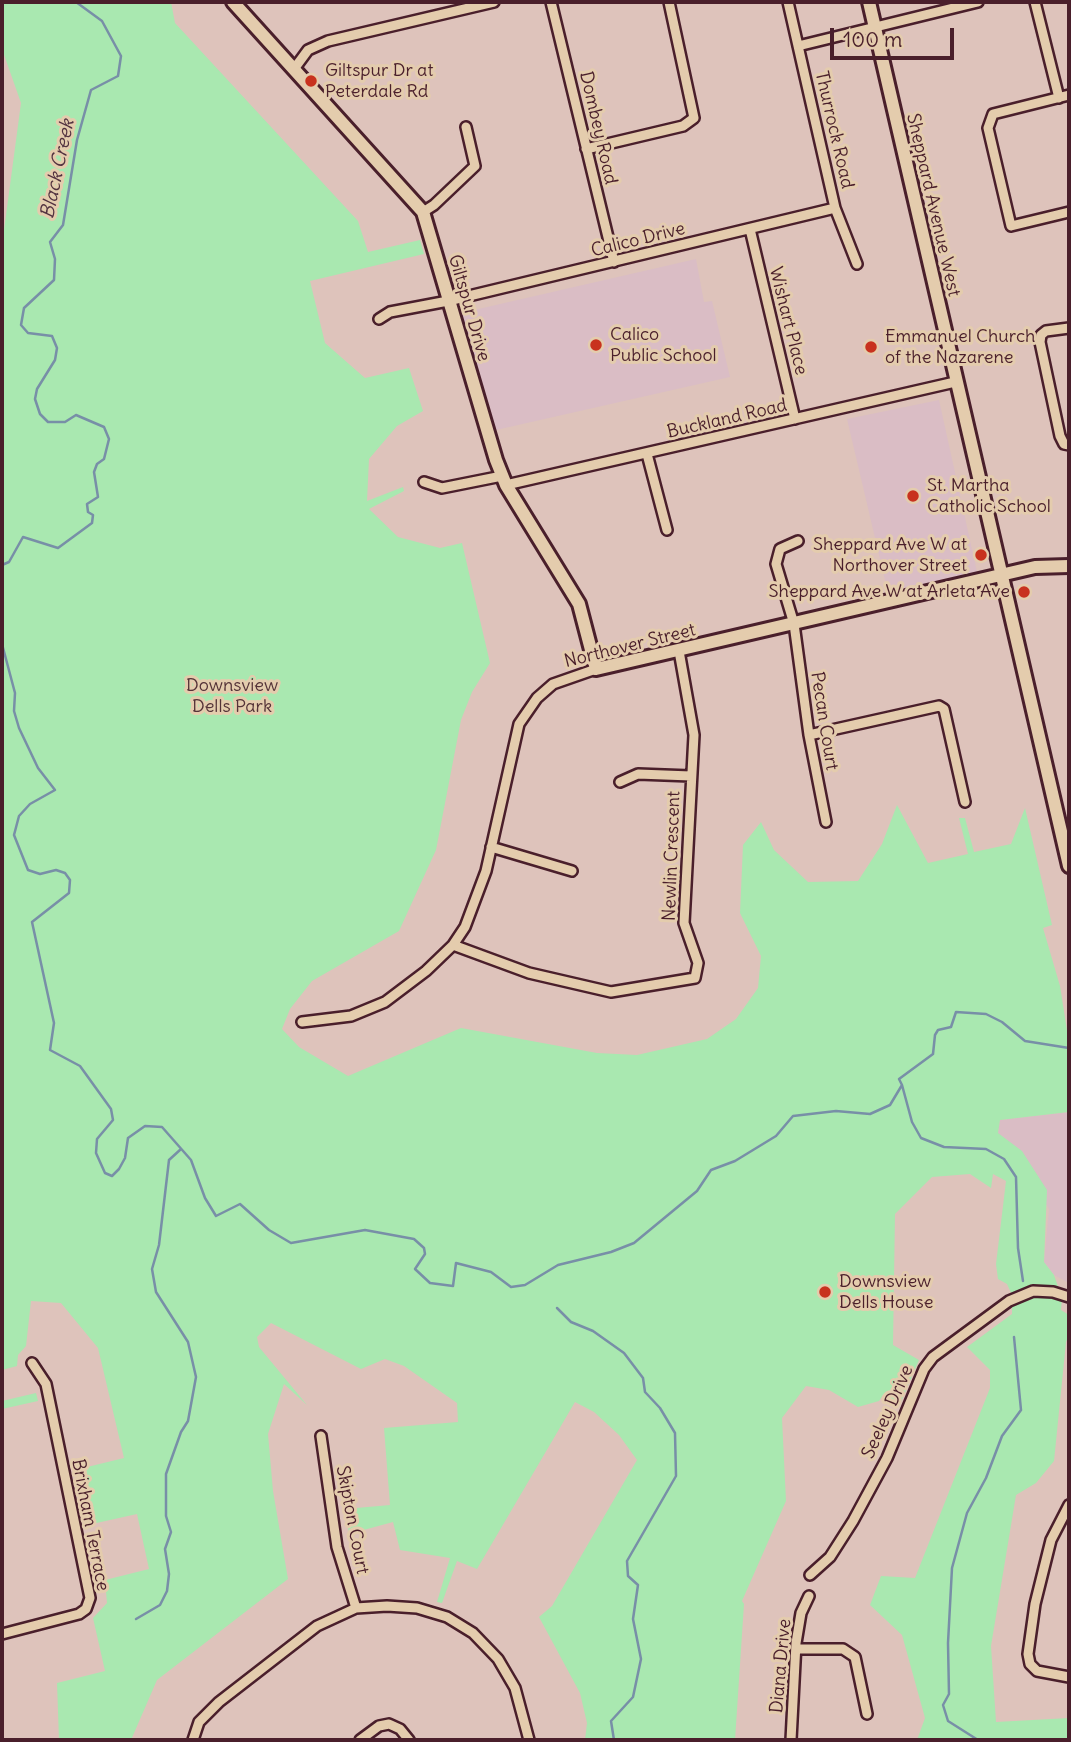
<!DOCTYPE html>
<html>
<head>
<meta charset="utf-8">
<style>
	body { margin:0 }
	#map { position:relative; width:1071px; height:1742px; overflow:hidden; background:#dec3bb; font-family:Delius,sans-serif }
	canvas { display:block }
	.frame { position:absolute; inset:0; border:4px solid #4a1f2b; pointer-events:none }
	.scale { position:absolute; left:830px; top:28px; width:124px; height:32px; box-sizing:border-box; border:4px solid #4a1f2b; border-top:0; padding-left:9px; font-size:21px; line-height:24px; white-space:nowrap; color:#4a1f2b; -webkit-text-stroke:5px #e4ccad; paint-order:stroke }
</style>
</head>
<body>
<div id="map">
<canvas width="1071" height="1742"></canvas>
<div class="frame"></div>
<div class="scale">100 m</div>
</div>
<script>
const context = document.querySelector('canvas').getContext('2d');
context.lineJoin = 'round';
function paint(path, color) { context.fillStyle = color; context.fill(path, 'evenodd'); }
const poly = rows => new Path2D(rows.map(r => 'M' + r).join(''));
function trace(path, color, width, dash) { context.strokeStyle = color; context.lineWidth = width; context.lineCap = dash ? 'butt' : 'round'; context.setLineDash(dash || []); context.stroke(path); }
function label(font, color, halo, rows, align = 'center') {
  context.font = font + ' Delius,sans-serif'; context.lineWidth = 6; context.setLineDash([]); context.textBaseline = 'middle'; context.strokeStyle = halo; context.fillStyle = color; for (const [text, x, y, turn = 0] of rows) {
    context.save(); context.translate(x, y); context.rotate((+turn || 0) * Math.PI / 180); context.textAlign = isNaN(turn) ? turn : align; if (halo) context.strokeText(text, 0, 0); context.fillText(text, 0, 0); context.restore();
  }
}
const built = poly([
	[696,259,704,302,712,301,730,377,496,430,461,313],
	[939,400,977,572,888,593,847,419],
	[1069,1112,1069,1283,1054,1275,1044,1262,1049,1209,998,1134,1000,1120]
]);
const green = poly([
	[2,2,171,2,175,23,358,221,368,252,420,240,424,254,310,281,325,343,365,378,409,368,423,411,397,426,369,459,367,501,403,487,404,491,369,509,398,537,440,548,462,543,490,663,472,692,461,720,436,850,399,931,312,981,290,1009,282,1029,299,1047,348,1076,461,1028,597,1053,637,1055,707,1039,736,1019,758,988,761,956,740,913,743,845,761,822,774,850,808,882,858,881,882,844,897,805,928,863,968,854,959,818,965,818,974,852,1011,844,1025,808,1052,925,1043,928,1060,986,1068,1037,1069,1112,1000,1120,998,1133,1022,1151,1047,1190,1044,1262,1054,1275,1062,1298,1061,1310,1069,1315,1069,1335,1066,1342,1054,1461,1036,1483,1016,1495,991,1646,996,1722,1069,1718,1069,1740,917,1740,925,1718,902,1635,870,1605,881,1576,915,1578,990,1388,990,1370,967,1347,1012,1314,1012,1295,1007,1284,998,1279,996,1264,1006,1181,993,1174,991,1188,970,1174,932,1177,895,1214,893,1345,919,1360,900,1404,883,1395,879,1401,858,1407,829,1390,806,1386,782,1418,786,1501,742,1601,744,1604,735,1740,585,1740,587,1723,580,1693,539,1617,552,1606,637,1460,619,1435,594,1412,575,1402,477,1569,457,1561,442,1603,437,1602,450,1558,400,1550,393,1522,349,1534,345,1509,390,1505,384,1428,458,1422,457,1403,404,1366,385,1359,361,1369,271,1323,257,1337,259,1347,307,1405,284,1384,268,1434,273,1491,288,1579,157,1680,131,1740,59,1740,57,1683,105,1671,93,1618,107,1603,105,1580,149,1569,137,1514,92,1524,79,1469,124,1458,98,1348,61,1303,31,1301,26,1346,18,1355,17,1366,2,1370,2,245,21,103,2,49],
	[36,1393,38,1401,2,1409,2,1401]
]);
const stream = poly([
	[2,565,9,562,23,537,58,548,92,523,93,515,88,512,87,504,98,497,94,472,97,464,104,459,109,439,104,427,76,415,65,422,48,422,40,414,35,399,37,389,55,360,57,348,52,336,28,333,21,325,24,308,54,280,55,259,50,242,63,225,77,140,91,90,118,76,121,56,102,21,76,2],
	[2,644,15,693,14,711,19,728,38,768,55,790,30,804,19,816,14,835,28,870,40,874,56,870,65,873,70,880,69,893,32,922,54,1023,50,1050,80,1066,111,1109,113,1120,97,1139,96,1153,105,1173,112,1176,119,1169,125,1158,128,1138,145,1126,162,1127,191,1160,205,1198,216,1216,240,1204,269,1230,291,1243,365,1230,414,1239,424,1248,425,1254,415,1269,430,1283,453,1286,456,1263,491,1272,511,1287,525,1285,558,1265,611,1252,634,1243,697,1191,711,1170,735,1161,776,1136,793,1116,836,1111,870,1114,890,1105,902,1085,899,1079,933,1054,935,1035,938,1030,951,1027,956,1012,986,1014,1002,1022,1025,1041,1069,1048],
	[902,1085,912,1122,921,1138,944,1147,986,1149,1004,1159,1016,1177,1018,1248,1023,1281],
	[557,1308,571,1322,593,1331,624,1353,643,1378,645,1392,660,1408,675,1433,676,1476,627,1561,628,1576,638,1585,633,1619,641,1659,633,1697,611,1721,614,1740],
	[136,1619,160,1605,167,1591,169,1574,165,1549,171,1532,166,1516,166,1474,181,1432,188,1421,196,1377,188,1342,156,1292,152,1269,159,1245,169,1160,181,1149],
	[978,1740,948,1721,943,1705,949,1694,948,1643,952,1568,967,1513,986,1478,1002,1436,1021,1410,1014,1337]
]);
const street = poly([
	[551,2,614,262],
	[788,2,835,208,857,264],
	[1035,2,1059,98],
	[798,46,978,2],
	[294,69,308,50,328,41,494,2],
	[1069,95,993,114,988,128,1011,226,1069,212],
	[586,149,683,126,694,118,669,2],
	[423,212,434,205,475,166,466,127],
	[750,229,795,419],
	[379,319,390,312,448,301,835,208],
	[1069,328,1046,331,1041,335,1040,342,1060,436,1064,444,1069,445],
	[647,454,667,530],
	[424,482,442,488,502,476],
	[506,485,955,382],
	[798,541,780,549,776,564,794,624,809,735,826,822],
	[809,735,939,706,944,709,965,802],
	[620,782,638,774,691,776],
	[491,847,572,871],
	[453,945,529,973,611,992,695,978,698,963,684,923,694,735,679,651],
	[302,1022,351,1016,385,1002,426,971,453,945,465,927,486,871,519,724,537,698,553,684,596,669],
	[321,1436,337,1547,356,1608],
	[1069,1505,1051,1540,1035,1604,1028,1654,1030,1664,1037,1671,1069,1677],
	[810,1575,830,1557,853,1521,887,1458,924,1369,933,1357,1009,1301,1033,1291,1053,1292,1069,1297],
	[2,1634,79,1614,86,1609,90,1598,46,1384,32,1363],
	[796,1649,843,1649,855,1657,867,1714],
	[193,1740,199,1722,219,1702,317,1626,356,1608,387,1606,417,1608,447,1617,473,1633,498,1659,515,1688,529,1740],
	[360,1740,379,1726,389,1724,400,1729,409,1740],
	[791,1740,796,1643,801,1613,809,1596]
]);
const secondary = poly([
	[233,2,423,212,496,460,506,485,579,604,596,669,1035,567,1069,566],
	[869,2,1069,866]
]);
const markers = [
	[311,81,7,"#c8321e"],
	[596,345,7,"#c8321e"],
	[871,347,7,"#c8321e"],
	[913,496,7,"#c8321e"],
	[981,555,7,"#c8321e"],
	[1024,592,7,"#c8321e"],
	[825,1292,7,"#c8321e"]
];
const poiNames = [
	["Giltspur Dr at",325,71],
	["Peterdale Rd",325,92],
	["Calico",610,335],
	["Public School",610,356],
	["Emmanuel Church",885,337],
	["of the Nazarene",885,358],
	["St. Martha",927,486],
	["Catholic School",927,507],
	["Sheppard Ave W at",967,545,"right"],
	["Northover Street",967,566,"right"],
	["Sheppard Ave W at Arleta Ave",1010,592,"right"],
	["Downsview",839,1282],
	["Dells House",839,1303]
];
const streetNames = [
	["Dombey Road",598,128,77],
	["Thurrock Road",834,130,77],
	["Sheppard Avenue West",933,205,77],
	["Calico Drive",638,240,-14],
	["Giltspur Drive",469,308,74],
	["Wishart Place",788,321,76],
	["Buckland Road",727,419,-13],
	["Northover Street",630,646,-14],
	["Pecan Court",824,721,81],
	["Newlin Crescent",672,856,-88],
	["Seeley Drive",888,1412,-66],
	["Skipton Court",352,1520,79],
	["Brixham Terrace",90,1525,79],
	["Diana Drive",781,1666,-85]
];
const parkNames = [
	["Downsview",232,686],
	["Dells Park",232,707]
];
const waterNames = [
	["Black Creek",58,169,-78]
];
paint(built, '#dabdc5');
paint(green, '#a9e8b0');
trace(stream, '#788fa7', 2.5);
trace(street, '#4a1f2b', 14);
trace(secondary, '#4a1f2b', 18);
trace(street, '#e4ccad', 9);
trace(secondary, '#e4ccad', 12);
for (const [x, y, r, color] of markers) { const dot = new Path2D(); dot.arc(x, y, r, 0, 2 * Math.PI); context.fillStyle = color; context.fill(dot); trace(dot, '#e4ccad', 2.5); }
label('18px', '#4a1f2b', '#e4ccad', poiNames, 'left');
label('18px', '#4a1f2b', '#e4ccad', streetNames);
label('18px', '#543338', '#e4ccad', parkNames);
label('italic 19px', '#523240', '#e4ccad', waterNames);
</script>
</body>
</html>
